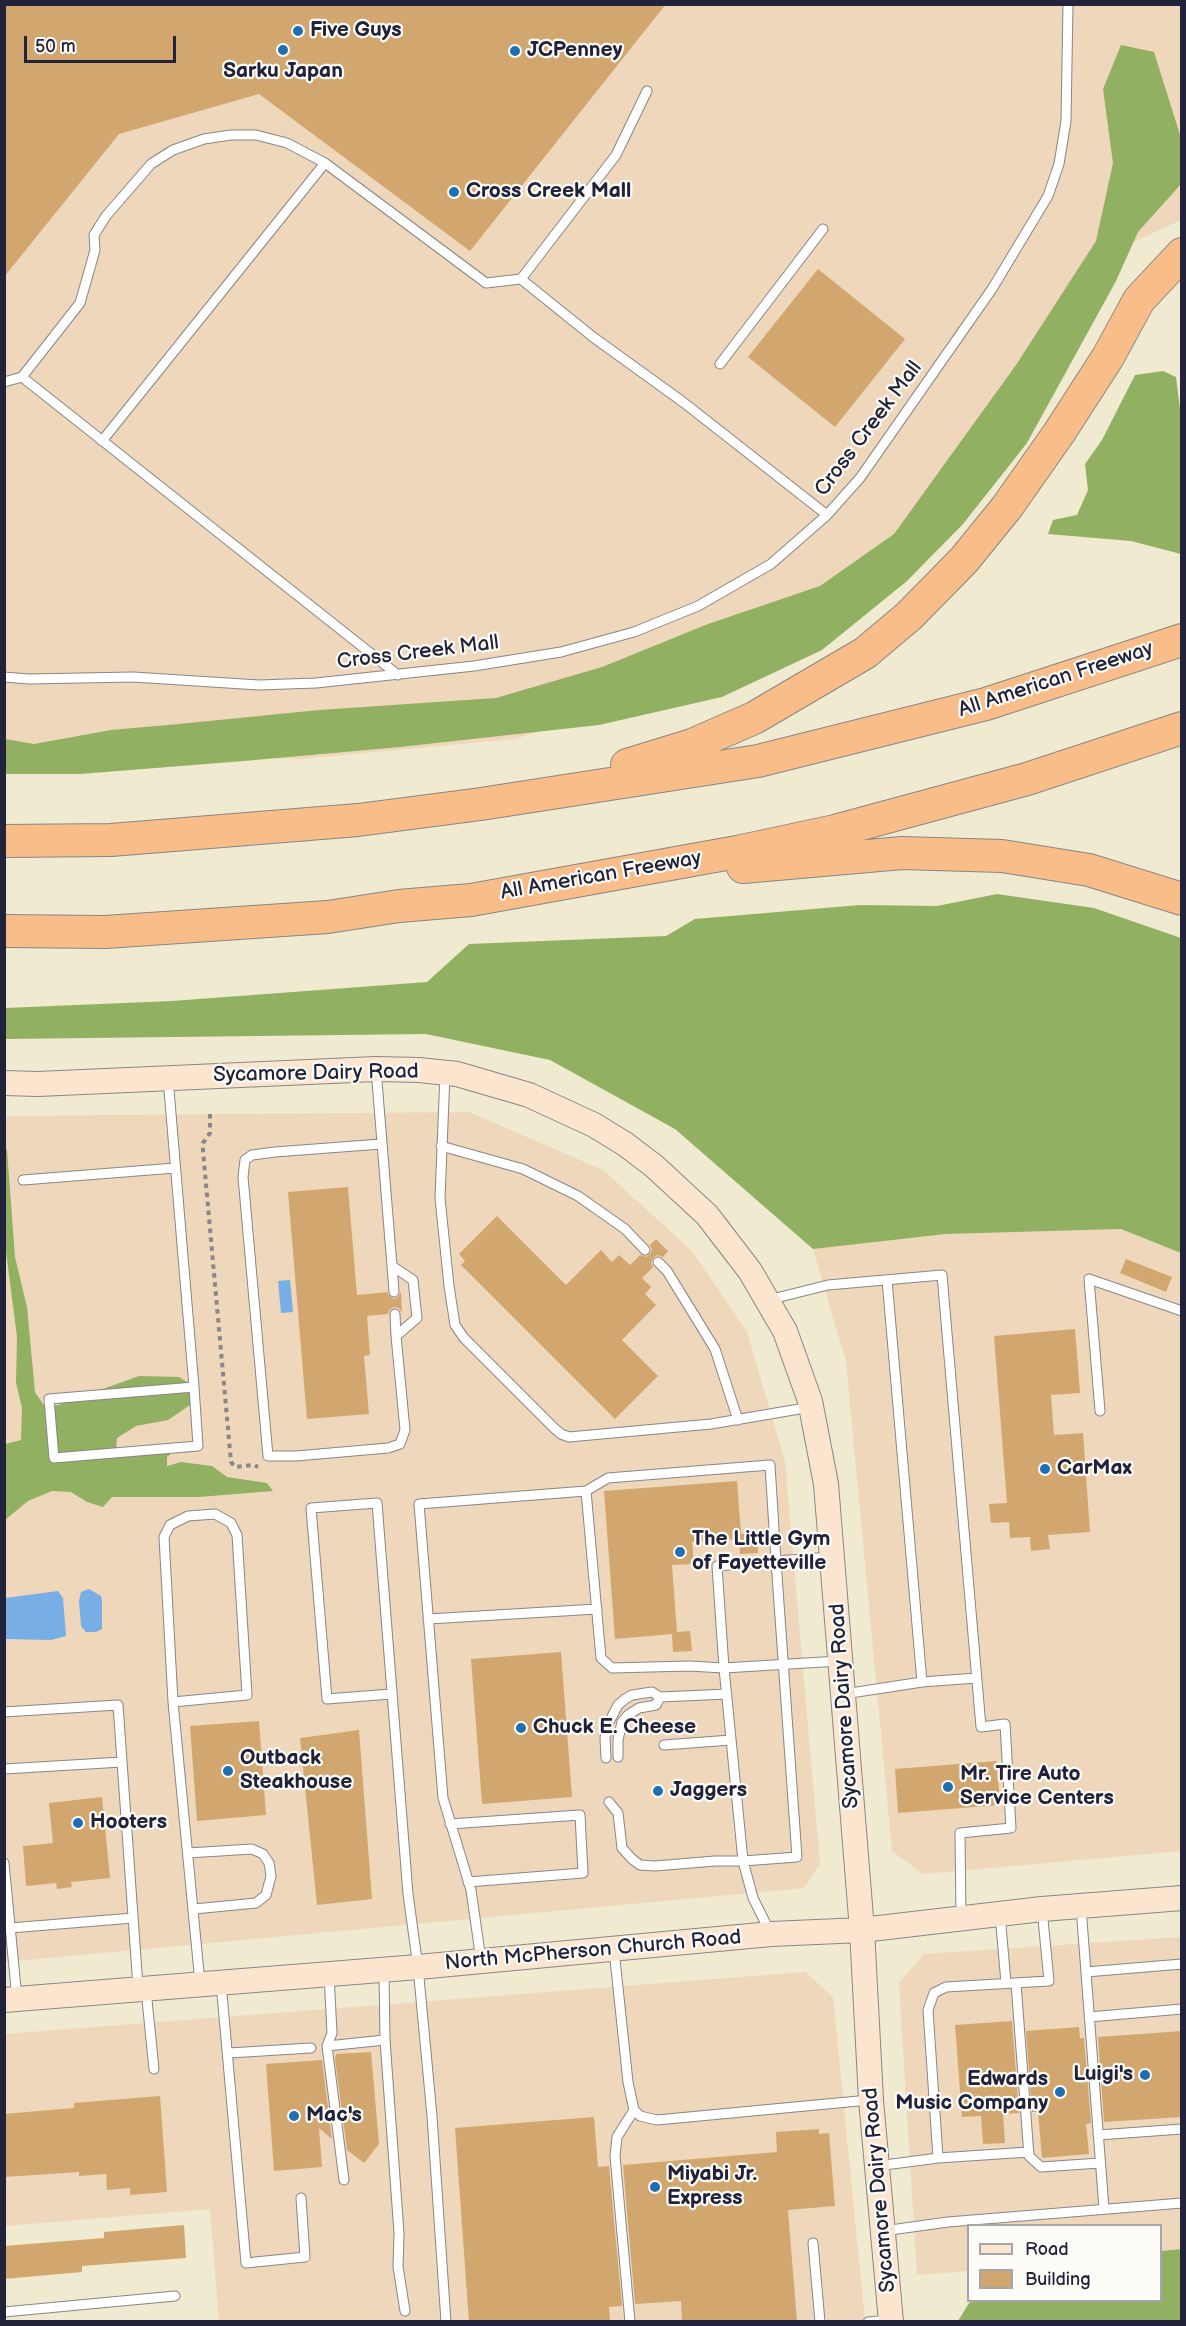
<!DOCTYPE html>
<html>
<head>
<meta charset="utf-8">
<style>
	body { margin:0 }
	#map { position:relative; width:1186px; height:2326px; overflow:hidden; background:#efead0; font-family:"Balsamiq Sans",sans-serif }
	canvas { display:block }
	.frame { position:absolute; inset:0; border:6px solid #22223b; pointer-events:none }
	.legend { position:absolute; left:967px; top:2224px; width:195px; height:78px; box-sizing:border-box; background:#fdfcf7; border:2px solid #a5a5ac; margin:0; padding:8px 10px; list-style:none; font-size:18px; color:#22223b }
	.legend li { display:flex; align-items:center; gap:12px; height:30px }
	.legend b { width:30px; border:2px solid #a5a5ac }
	.scale { position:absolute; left:24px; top:36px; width:152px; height:27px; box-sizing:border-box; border:3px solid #22223b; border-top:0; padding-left:8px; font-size:18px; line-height:21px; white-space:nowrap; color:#22223b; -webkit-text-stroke:4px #fdfcf7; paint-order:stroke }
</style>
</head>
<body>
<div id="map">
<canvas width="1186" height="2326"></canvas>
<div class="frame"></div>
<ul class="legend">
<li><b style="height:8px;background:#fce5cf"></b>Road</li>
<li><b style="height:16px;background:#d2a76f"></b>Building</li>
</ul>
<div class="scale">50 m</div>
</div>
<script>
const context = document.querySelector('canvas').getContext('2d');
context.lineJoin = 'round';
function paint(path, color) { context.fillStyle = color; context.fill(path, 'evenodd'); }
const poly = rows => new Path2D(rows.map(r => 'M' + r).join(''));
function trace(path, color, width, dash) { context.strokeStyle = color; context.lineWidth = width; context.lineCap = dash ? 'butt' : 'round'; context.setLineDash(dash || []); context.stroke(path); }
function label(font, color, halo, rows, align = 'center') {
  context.font = font + ' "Balsamiq Sans",sans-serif'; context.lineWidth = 4.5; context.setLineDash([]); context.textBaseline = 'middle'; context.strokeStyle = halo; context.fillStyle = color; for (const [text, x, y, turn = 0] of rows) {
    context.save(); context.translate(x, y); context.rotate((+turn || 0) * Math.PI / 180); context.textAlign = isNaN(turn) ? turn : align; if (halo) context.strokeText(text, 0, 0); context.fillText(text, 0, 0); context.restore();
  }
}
const built = poly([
	[5,5,1181,5,1181,220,1114,251,936,527,679,685,515,739,300,759,5,751],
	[469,1112,603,1170,692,1251,747,1332,785,1462,820,1864,804,1888,5,1962,5,1116],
	[1121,1229,1181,1253,1181,1851,923,1874,892,1851,846,1361,813,1249,946,1234],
	[1181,1937,1181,2249,1161,2251,1160,2226,968,2226,968,2271,917,2275,899,1983,924,1954],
	[805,1972,833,1997,865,2321,219,2321,210,2209,5,2226,5,2034]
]);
const forest = poly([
	[1121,45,1154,52,1181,138,1181,184,1138,232,1116,281,1027,443,963,524,907,581,822,650,722,697,599,725,400,747,244,761,80,774,5,774,5,739,34,744,111,730,179,724,319,710,496,698,602,667,708,624,820,586,894,534,1016,365,1096,241,1113,163,1103,89],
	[1163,371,1176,377,1181,417,1181,554,1131,541,1048,534,1053,520,1077,515,1088,490,1085,464,1102,440,1135,375],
	[997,894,1094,908,1181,938,1181,1253,1121,1229,946,1234,813,1249,675,1129,550,1060,426,1034,5,1039,5,1008,172,1001,427,982,469,944,666,936,695,919,860,905,937,906],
	[4,1148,7,1150,15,1257,27,1307,35,1392,45,1407,58,1405,139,1376,179,1377,195,1387,190,1405,168,1420,136,1426,117,1438,116,1450,178,1448,167,1457,167,1466,181,1462,212,1466,227,1477,267,1483,273,1491,199,1497,112,1497,103,1507,87,1502,71,1492,52,1491,28,1501,5,1520,5,1444,21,1440,22,1408,16,1383,17,1337,5,1244],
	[1181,2249,1181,2321,958,2321,969,2303,973,2301,1160,2300,1161,2251]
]);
const water = poly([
	[290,1280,293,1312,281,1313,278,1281],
	[89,1589,101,1596,102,1601,102,1629,96,1632,86,1632,81,1626,79,1601,81,1592],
	[58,1591,63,1598,66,1636,51,1640,5,1639,5,1598]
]);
const building = poly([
	[4,4,666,4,470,251,259,94,119,134,4,277],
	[818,269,905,339,835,427,748,357],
	[348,1187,357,1295,387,1292,389,1296,394,1299,398,1297,401,1292,402,1313,399,1308,394,1307,389,1310,388,1314,367,1316,370,1355,364,1356,369,1414,307,1419,288,1192],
	[497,1216,566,1285,601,1250,612,1262,619,1255,630,1265,640,1255,646,1257,650,1254,652,1249,650,1245,656,1239,668,1251,663,1257,657,1255,653,1258,651,1263,653,1267,642,1278,651,1287,645,1294,656,1305,622,1340,658,1376,615,1419,461,1265,465,1261,459,1254],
	[1126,1259,1172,1277,1166,1292,1120,1273],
	[1075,1329,1080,1393,1051,1395,1054,1435,1083,1433,1090,1532,1048,1535,1050,1549,1031,1551,1030,1537,1010,1538,1009,1522,991,1523,989,1504,1007,1503,994,1336],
	[737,1481,741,1534,757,1533,758,1553,740,1554,739,1539,692,1542,694,1564,672,1565,677,1632,690,1631,692,1651,673,1652,672,1634,615,1639,604,1491],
	[561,1652,572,1797,482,1804,471,1659],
	[259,1721,266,1815,197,1821,190,1726],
	[359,1730,372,1899,317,1905,300,1738],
	[997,1761,1000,1805,898,1813,895,1769],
	[102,1797,110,1878,71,1882,72,1887,57,1889,56,1883,26,1886,23,1846,53,1843,49,1803],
	[1012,2021,1019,2113,1003,2114,1005,2143,983,2144,981,2116,962,2117,955,2025],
	[1079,2027,1080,2038,1084,2038,1091,2123,1086,2124,1089,2154,1042,2158,1038,2112,1032,2112,1026,2031],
	[1182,2031,1182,2117,1104,2122,1098,2037],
	[371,2052,379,2144,364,2163,347,2150,335,2059,336,2054],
	[322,2060,332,2139,319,2128,322,2167,274,2171,266,2064],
	[160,2096,167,2192,130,2195,130,2188,107,2190,106,2174,79,2176,79,2172,4,2177,4,2114,74,2108,74,2103],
	[594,2117,598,2167,609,2166,622,2306,609,2307,610,2322,469,2322,455,2128],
	[819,2129,819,2134,829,2133,835,2206,788,2210,797,2322,682,2322,681,2301,635,2304,623,2165,777,2152,776,2132],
	[184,2225,186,2258,82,2266,82,2272,4,2279,4,2246,104,2238,104,2232]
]);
const path = poly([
	[210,1114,210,1133,203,1143,203,1151,231,1462,235,1467,254,1465,258,1467]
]);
const lane = poly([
	[521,279,593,337,683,402,827,515],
	[720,364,823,229],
	[22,377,398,675],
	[4,382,22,377,80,303,95,250,94,235,106,216,151,164,173,150,204,139,231,135,256,135,287,143,325,163,486,283,521,279,616,155,647,91],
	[102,441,325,163],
	[4,677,29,679,133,677,259,685,316,683,474,666,561,652,634,632,698,606,771,564,827,515,860,478,992,289,1048,196,1059,164,1066,121,1068,4],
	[376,1069,392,1266,413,1280,417,1318,396,1336,405,1430,400,1444,388,1448,296,1456,268,1456,243,1177,245,1160,252,1155,275,1152,381,1144],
	[445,1074,440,1198,449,1286,455,1325,464,1338,553,1427,561,1434,569,1437,711,1424,811,1407],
	[168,1078,194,1387,198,1446,54,1458,49,1399,194,1387],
	[441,1146,523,1169,578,1196,625,1229,645,1250],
	[23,1180,175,1168],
	[658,1262,667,1271,715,1349,738,1420],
	[392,1266,394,1292],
	[768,1300,828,1285,942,1275,981,1727,1005,1724,1011,1828,960,1833,961,1918],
	[395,1314,396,1336],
	[1100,1411,1089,1279,1182,1311],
	[586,1491,601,1658,612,1668,689,1666,724,1668,839,1661],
	[428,1619,597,1609],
	[922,1682,976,1678],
	[391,1694,327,1699,311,1508,377,1503,408,1894,418,1967,432,2116,446,2322],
	[844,1694,922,1682,887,1280],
	[173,1702,247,1695,237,1535,231,1523,215,1514,188,1516,170,1525,164,1537,173,1702,200,1983],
	[4,1712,118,1705,138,1987],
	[664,1745,731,1740],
	[618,1757,618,1740,622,1722,628,1715,639,1708,656,1705,660,1697],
	[606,1758,605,1738,608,1724,618,1705,625,1699,632,1695,652,1692,660,1697,727,1694],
	[4,1769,122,1762],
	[609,1802,618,1813,622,1848,632,1859,640,1865,655,1866,715,1861,743,1861,797,1857,776,1561,717,1566,724,1668,743,1861,753,1898,770,1932],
	[450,1824,580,1815,583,1873,468,1882],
	[188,1853,252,1849,263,1854,269,1863,271,1876,266,1895,256,1903,194,1909],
	[4,1863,17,1999],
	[1081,1907,1104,2209],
	[1000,1914,1006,1983],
	[10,1928,133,1918],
	[614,1950,628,2082,634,2110,640,2116,657,2120,869,2100],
	[481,1960,471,1890,443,1798,419,1504,586,1491,608,1478,770,1465,776,1561,831,1557],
	[384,1971,385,2040,399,2233,398,2267,405,2311],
	[1086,1972,1182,1964],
	[329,1974,332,2033,327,2046,344,2180],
	[221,1983,246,2263,305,2257,301,2198],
	[1016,1983,1029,2156,1041,2167,1100,2163],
	[146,1990,154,2069],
	[1089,2017,1182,2009],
	[327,2046,385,2040],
	[229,2053,311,2048],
	[1098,2135,1182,2129],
	[938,2158,1029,2152],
	[877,2166,938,2158,928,2010,934,1993,946,1987,1049,1981,1042,1909],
	[883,2231,948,2222,1182,2203],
	[813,2243,820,2322],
	[4,2312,175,2296],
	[630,2322,615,2156,617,2137,634,2110],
	[868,2322,889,2320]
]);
const secondary = poly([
	[4,1083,38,1084,376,1069,419,1070,457,1074,529,1095,594,1125,625,1144,654,1166,707,1215,750,1271,785,1331,810,1401,826,1484,862,1930,871,2100,891,2322],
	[4,2000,418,1967,771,1934,862,1930,1042,1909,1182,1898]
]);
const highway = poly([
	[627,765,692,745,754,718,865,653,909,616,964,560,1007,507,1059,433,1108,357,1139,300,1182,254],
	[4,841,111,840,358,820,481,804,758,761,986,704,1182,640],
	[743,867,902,853,1002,856,1089,870,1182,899],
	[4,931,105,932,328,917,399,906,471,900,737,852,835,831,1027,779,1182,728]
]);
const markers = [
	[298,31,6,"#1f6fb2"],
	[283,50,6,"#1f6fb2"],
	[515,51,6,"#1f6fb2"],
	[454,192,6,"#1f6fb2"],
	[1045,1469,6,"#1f6fb2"],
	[680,1552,6,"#1f6fb2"],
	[521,1728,6,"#1f6fb2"],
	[228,1771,6,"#1f6fb2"],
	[948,1787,6,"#1f6fb2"],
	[658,1791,6,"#1f6fb2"],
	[78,1823,6,"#1f6fb2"],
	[1145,2075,6,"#1f6fb2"],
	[1060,2092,6,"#1f6fb2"],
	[294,2116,6,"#1f6fb2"],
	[655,2187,6,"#1f6fb2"]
];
const poiNames = [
	["Five Guys",310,31],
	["JCPenney",527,51],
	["Sarku Japan",283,72,"center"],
	["Cross Creek Mall",466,192],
	["CarMax",1057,1469],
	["The Little Gym",692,1540],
	["of Fayetteville",692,1564],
	["Chuck E. Cheese",533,1728],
	["Outback",240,1759],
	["Steakhouse",240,1783],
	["Mr. Tire Auto",960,1775],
	["Service Centers",960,1799],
	["Jaggers",670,1791],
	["Hooters",90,1823],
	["Luigi's",1133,2075,"right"],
	["Edwards",1048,2080,"right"],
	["Music Company",1048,2104,"right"],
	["Mac's",306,2116],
	["Miyabi Jr.",667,2175],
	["Express",667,2199]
];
const streetNames = [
	["Cross Creek Mall",869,429,-53],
	["Cross Creek Mall",418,653,-7],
	["All American Freeway",1056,680,-18],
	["All American Freeway",601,876,-10],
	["Sycamore Dairy Road",316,1074,-1],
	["Sycamore Dairy Road",845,1706,-94],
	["North McPherson Church Road",593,1951,-5],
	["Sycamore Dairy Road",880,2190,-95]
];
paint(built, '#eed7bb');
paint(forest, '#92b062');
paint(water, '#76aee5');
paint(building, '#d2a76f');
trace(lane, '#888686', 11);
trace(secondary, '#888686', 26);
trace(highway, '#888686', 34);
trace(path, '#888686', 4, [4.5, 4.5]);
trace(lane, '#fff', 9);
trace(secondary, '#fce5cf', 24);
trace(highway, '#f8bd88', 32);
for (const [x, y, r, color] of markers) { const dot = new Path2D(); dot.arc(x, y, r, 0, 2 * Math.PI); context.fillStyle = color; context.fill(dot); trace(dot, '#fdfcf7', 2); }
label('bold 21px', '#22223b', '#fdfcf7', poiNames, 'left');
label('21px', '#22223b', '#fdfcf7', streetNames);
</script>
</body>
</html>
